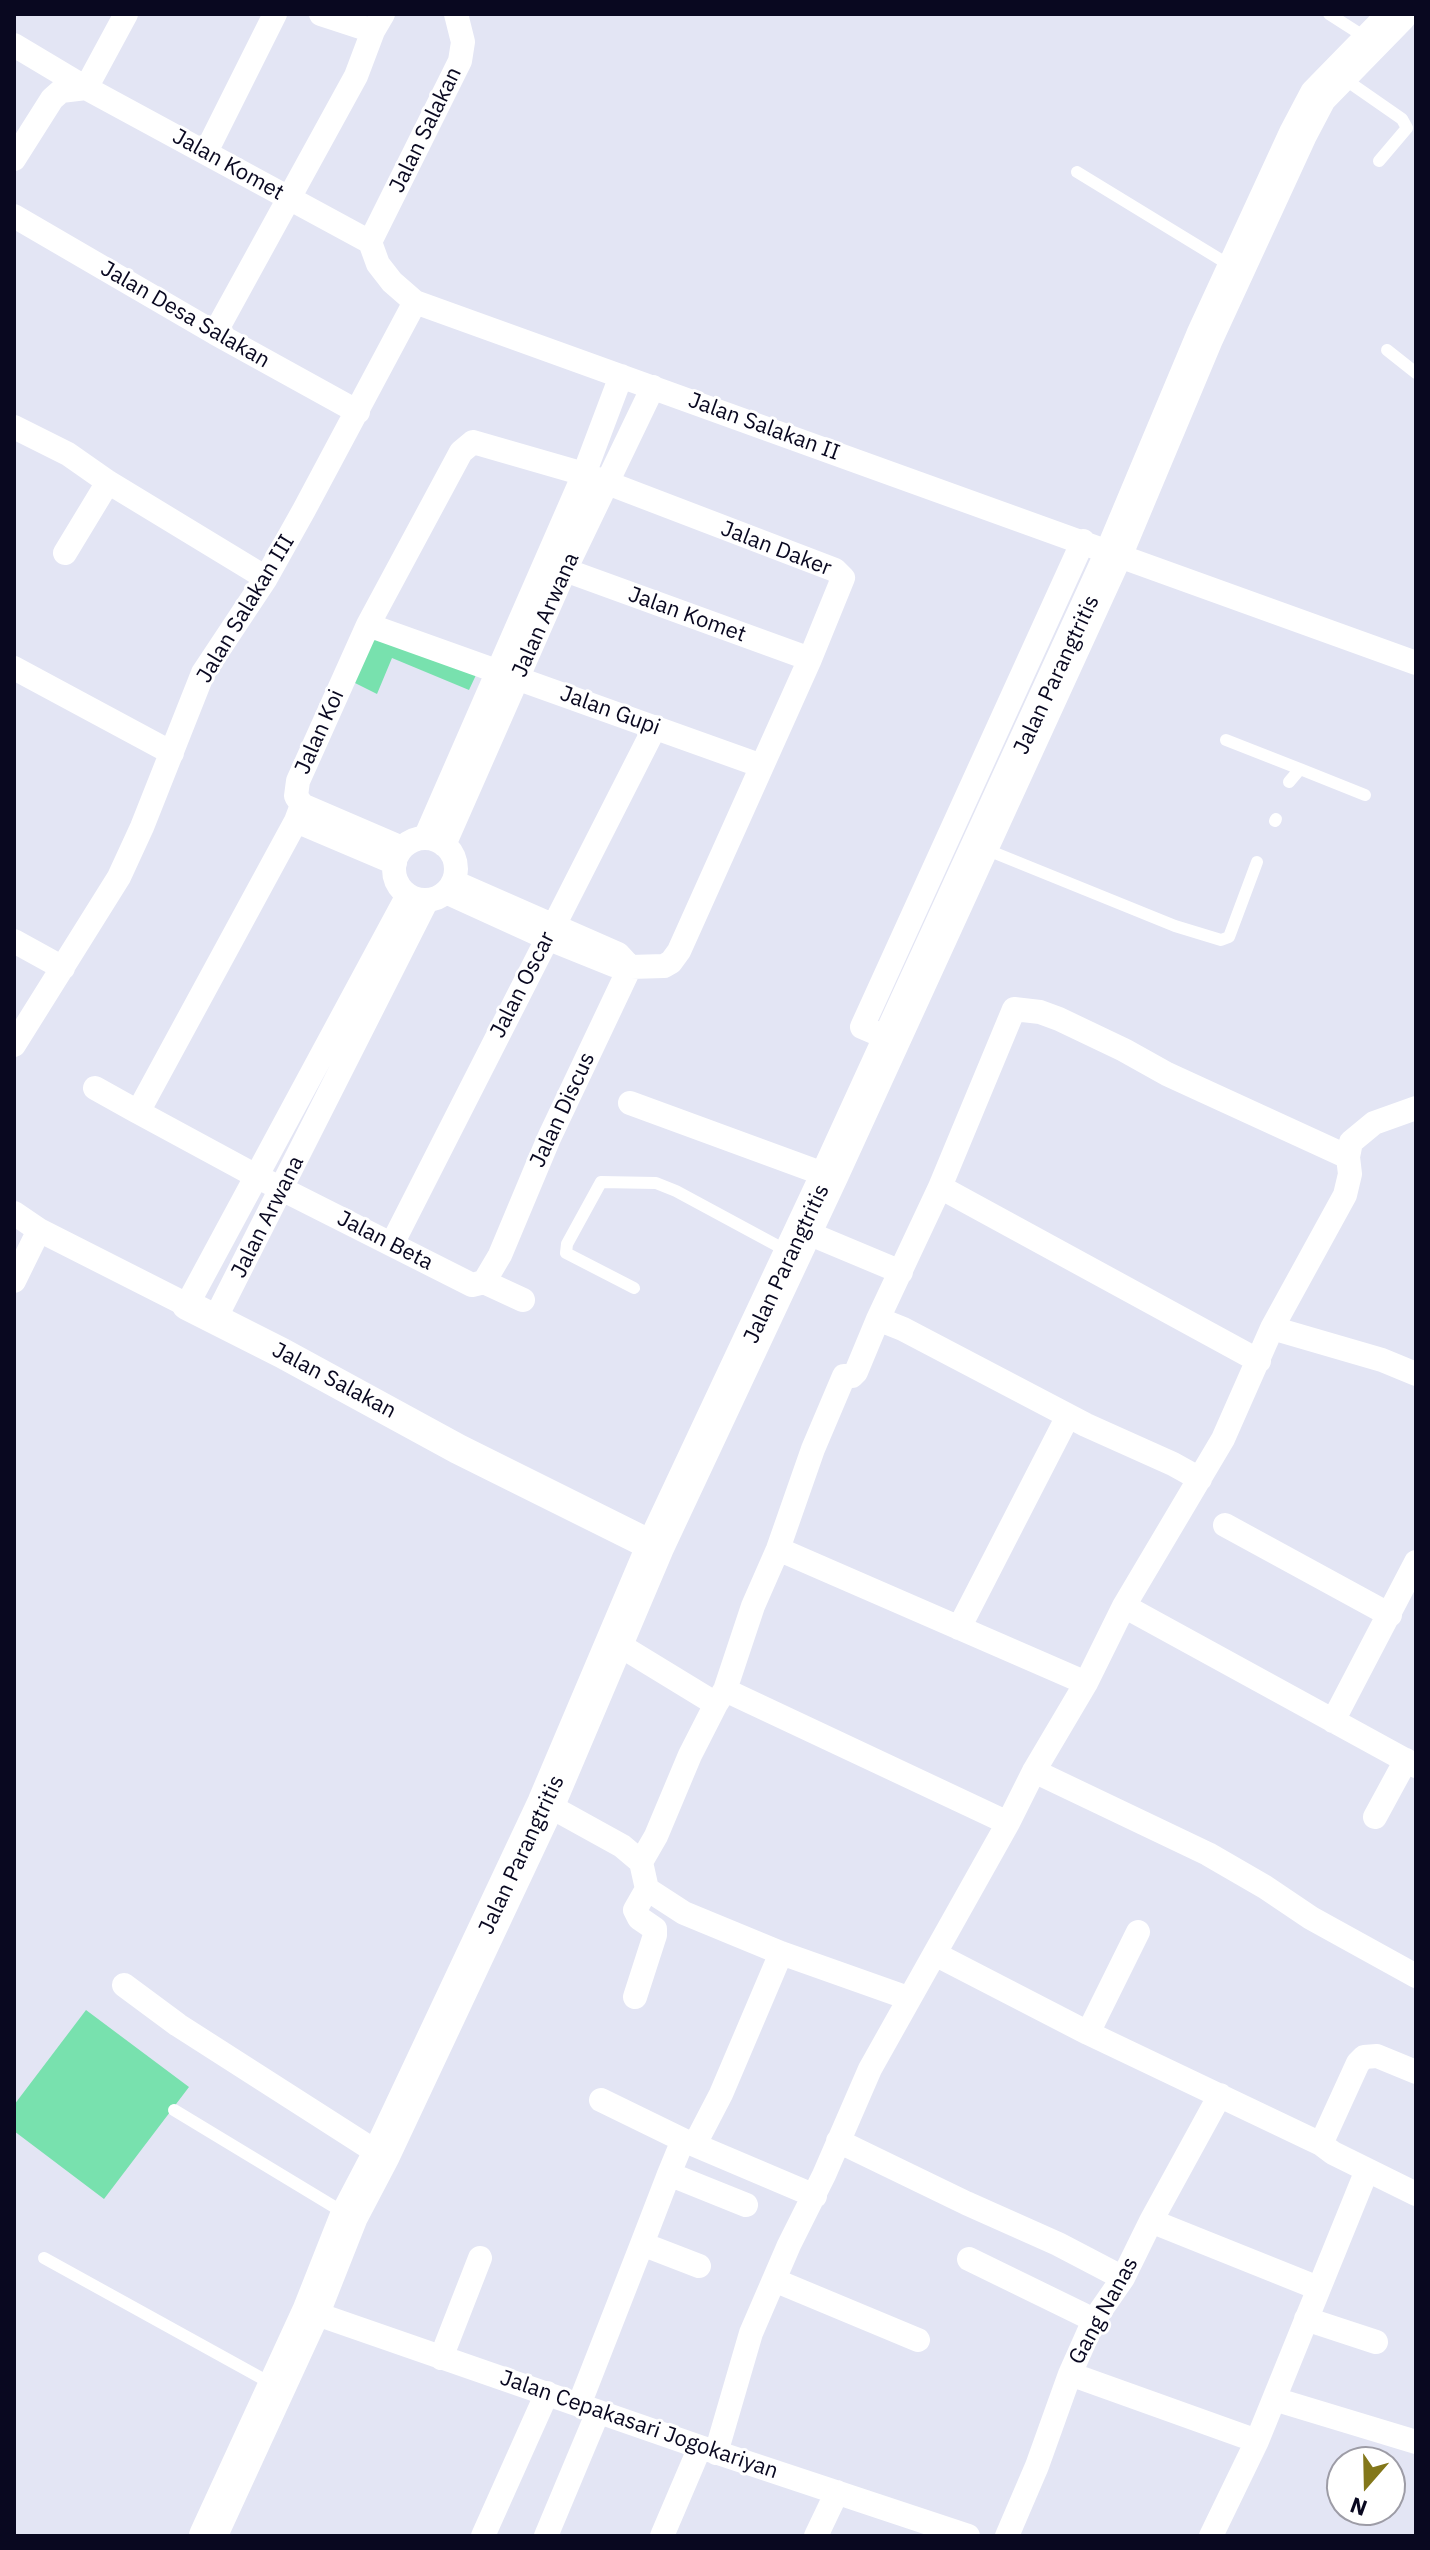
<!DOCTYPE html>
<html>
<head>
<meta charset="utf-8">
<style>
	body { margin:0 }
	#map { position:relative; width:1430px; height:2550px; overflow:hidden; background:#e3e5f4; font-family:"IBM Plex Sans",sans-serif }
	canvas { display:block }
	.frame { position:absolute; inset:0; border:16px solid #090820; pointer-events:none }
	.north { position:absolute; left:1326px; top:2446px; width:80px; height:80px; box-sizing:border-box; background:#fff; border:2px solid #9d9ca6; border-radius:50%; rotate:200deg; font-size:22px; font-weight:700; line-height:32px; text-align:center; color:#090820 }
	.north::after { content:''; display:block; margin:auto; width:28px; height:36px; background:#83771a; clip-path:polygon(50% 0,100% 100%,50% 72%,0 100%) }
</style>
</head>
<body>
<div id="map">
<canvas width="1430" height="2550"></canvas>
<div class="frame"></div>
<div class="north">N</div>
</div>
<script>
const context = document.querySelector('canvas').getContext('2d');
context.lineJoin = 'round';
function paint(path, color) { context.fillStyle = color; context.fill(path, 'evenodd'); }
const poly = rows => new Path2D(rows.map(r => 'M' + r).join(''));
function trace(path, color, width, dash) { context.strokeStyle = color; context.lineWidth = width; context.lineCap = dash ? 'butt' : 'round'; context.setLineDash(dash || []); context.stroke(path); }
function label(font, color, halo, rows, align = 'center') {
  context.font = font + ' "IBM Plex Sans",sans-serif'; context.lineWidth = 6; context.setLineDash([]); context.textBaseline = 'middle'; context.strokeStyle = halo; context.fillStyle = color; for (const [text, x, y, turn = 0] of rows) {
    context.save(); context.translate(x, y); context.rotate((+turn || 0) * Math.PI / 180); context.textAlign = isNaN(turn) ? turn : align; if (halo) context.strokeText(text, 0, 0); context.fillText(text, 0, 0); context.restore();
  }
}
const green = poly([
	[371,632,476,675,469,690,392,658,377,694,349,680],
	[86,2010,189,2087,104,2199,14,2131,14,2105]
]);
const service = poly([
	[1329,14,1368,39],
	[1343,78,1402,119,1407,128,1379,161],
	[1077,172,1231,266],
	[1387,350,1416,373],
	[1226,740,1300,769],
	[1289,782,1300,769,1365,795],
	[1275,821,1276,819],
	[985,849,1175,926,1221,940,1229,937,1257,862],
	[634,1288,566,1253,567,1244,601,1182,656,1183,676,1191,789,1252],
	[174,2110,346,2214],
	[44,2258,274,2385]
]);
const minor = poly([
	[321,14,373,31],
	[14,45,86,88,370,242],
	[86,88,126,14],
	[206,152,275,14],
	[14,159,52,99,61,91,86,88],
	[14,216,215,333,358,412],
	[370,242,378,264,392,282,415,302,1416,663],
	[370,242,460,61,463,42,456,14],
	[215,333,356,76,373,31,383,14],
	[14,427,68,454,108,482,266,578],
	[473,442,584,474,835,570,843,578,810,659,679,951,671,962,664,966,630,967,549,1138,500,1255,484,1282,472,1285,258,1177,138,1112,296,821,302,805,296,796,298,781,368,625,461,452,473,442],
	[65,553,108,482],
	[565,570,810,659],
	[368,625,762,766],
	[14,668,172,753],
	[302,805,402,848],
	[296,821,395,863],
	[425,838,584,474,621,376],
	'394 869a31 31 0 1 1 62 0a31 31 0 1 1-62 0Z',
	[444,845,565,570,653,387],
	[446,892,547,938,614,965,630,967,618,954,454,882],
	[14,941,63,968],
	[890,1039,862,1027,1083,541],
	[14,1045,119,877,142,827,203,673,266,578,304,510,415,302],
	[95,1088,138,1112],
	[630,1103,829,1176],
	[940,1187,1259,1361],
	[14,1213,39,1230,187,1305,408,895],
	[803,1231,901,1272],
	[392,1244,655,727],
	[14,1281,39,1230],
	[484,1282,523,1300],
	[215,1319,427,900],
	[878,1319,903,1329,1086,1425,1173,1464,1200,1479],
	[1272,1328,1382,1360,1416,1374],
	[1225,1525,1390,1615],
	[778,1549,1086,1683],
	[1124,1606,1416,1766],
	[959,1628,1068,1416],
	[616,1643,716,1704],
	[725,1690,1008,1823],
	[1333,1721,1416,1562],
	[1034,1771,1208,1854,1265,1887,1311,1918,1416,1976],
	[546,1804,622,1846,641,1862,647,1889,684,1913,781,1953,908,1998],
	[1375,1817,1406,1760],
	[641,1862,656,1836,690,1755,716,1704,725,1690,753,1606,778,1549,813,1449,844,1376,852,1376,856,1372,878,1319,940,1187,1014,1009,1040,1012,1059,1019,1124,1050,1167,1074,1348,1157],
	[935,1954,1088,2033,1321,2144,1333,2153,1416,2194],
	[124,1985,178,2025,381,2155],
	[635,1997,655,1935,655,1929,639,1918,635,1910,647,1889],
	[1088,2033,1138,1932],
	[601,2100,683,2140,815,2196],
	[683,2140,669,2174,746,2205],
	[838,2141,966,2203,1058,2244,1123,2278],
	[695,2144,721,2094,781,1953],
	[1321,2144,1358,2063,1364,2057,1377,2056,1416,2072],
	[669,2174,642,2244,699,2266],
	[1151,2221,1318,2288],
	[969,2259,1094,2320],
	[774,2280,918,2340],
	[311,2312,700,2447,968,2536],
	[1306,2319,1376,2342],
	[441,2358,480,2258],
	[1070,2374,1257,2441],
	[1274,2399,1416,2442],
	[579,2405,642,2244],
	[716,2453,751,2333,789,2245,824,2175,870,2069,1008,1823,1034,1771,1086,1683,1124,1606,1223,1439,1272,1328,1345,1195,1350,1174,1348,1157,1351,1142,1374,1123,1416,1108],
	[483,2536,547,2393],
	[546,2536,598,2412],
	[662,2536,700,2447],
	[816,2536,837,2492],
	[1007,2536,1037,2466,1070,2374,1094,2320,1123,2278,1151,2221,1220,2095],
	[1211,2536,1257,2441,1367,2170]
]);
const tertiary = poly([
	[187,1305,282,1353,458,1449,655,1547]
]);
const primary = poly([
	[208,2536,311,2312,349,2216,381,2155,546,1804,655,1547,829,1176,1114,553,1205,336,1298,134,1318,96,1398,14]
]);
const streetNames = [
	["Jalan Salakan",426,130,-64],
	["Jalan Komet",228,165,29],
	["Jalan Desa Salakan",185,315,30],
	["Jalan Salakan II",764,427,20],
	["Jalan Daker",776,549,21],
	["Jalan Salakan III",246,609,-59],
	["Jalan Arwana",546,615,-66],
	["Jalan Komet",687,615,20],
	["Jalan Parangtritis",1057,675,-65],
	["Jalan Gupi",610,711,20],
	["Jalan Koi",320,732,-66],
	["Jalan Oscar",523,985,-63],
	["Jalan Discus",563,1110,-65],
	["Jalan Arwana",268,1217,-63],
	["Jalan Beta",385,1241,27],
	["Jalan Parangtritis",787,1264,-65],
	["Jalan Salakan",334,1381,28],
	["Jalan Parangtritis",522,1855,-65],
	["Gang Nanas",1104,2311,-61],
	["Jalan Cepakasari Jogokariyan",639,2425,19]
];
paint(green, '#78e1ae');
trace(service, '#fff', 12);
trace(minor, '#fff', 24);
trace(tertiary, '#fff', 30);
trace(primary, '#fff', 38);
label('22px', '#090820', '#fff', streetNames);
</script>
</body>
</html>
